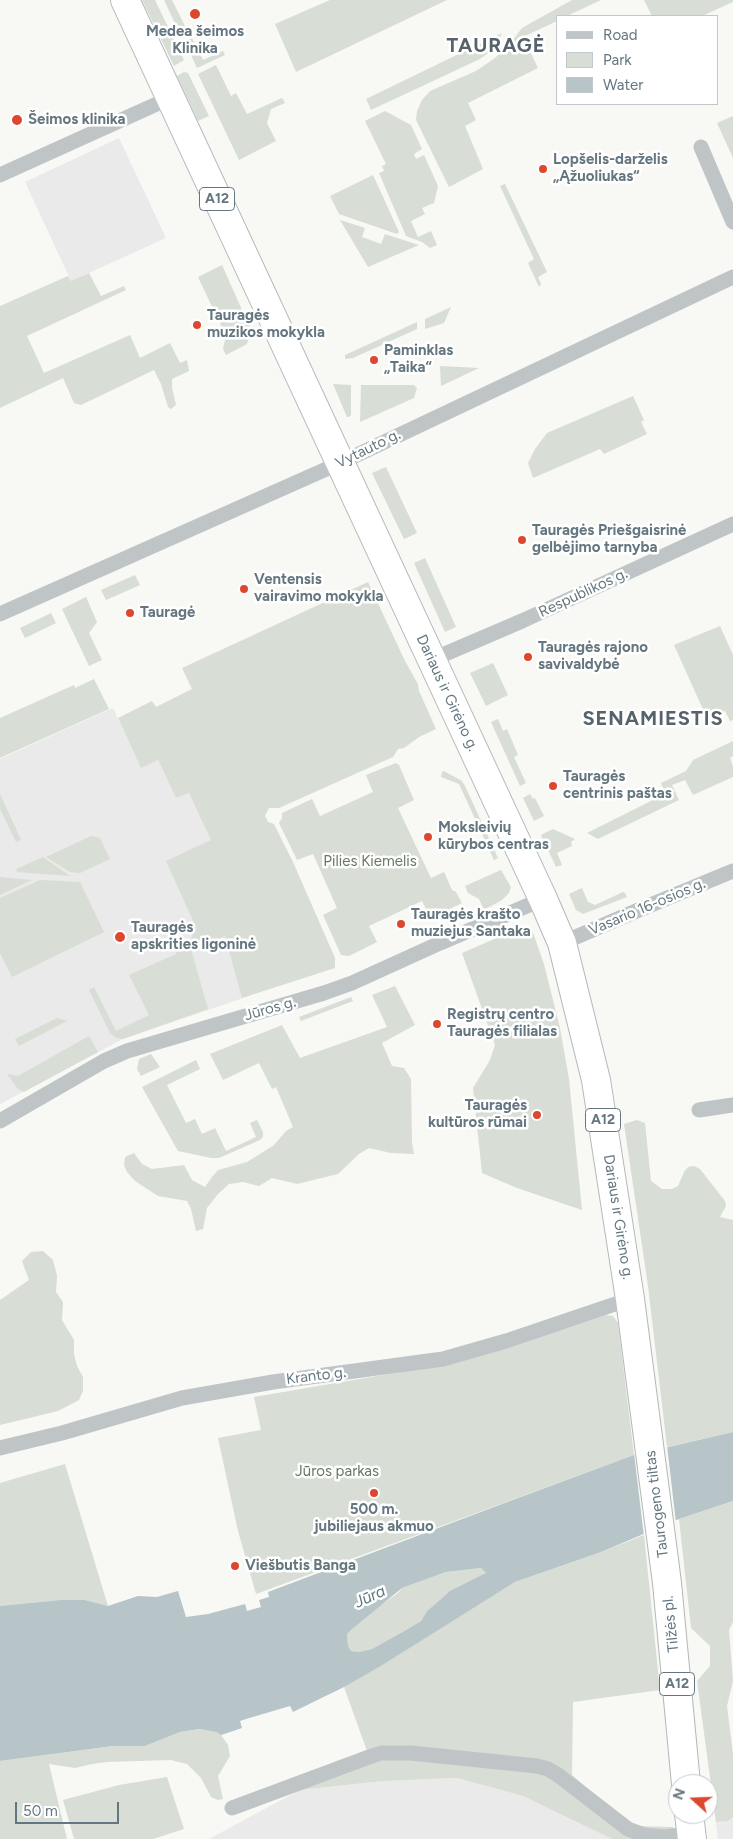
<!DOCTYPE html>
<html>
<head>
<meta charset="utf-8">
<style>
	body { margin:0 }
	#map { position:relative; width:733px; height:1839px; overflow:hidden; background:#f8f8f5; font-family:Figtree,sans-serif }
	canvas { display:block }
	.legend { position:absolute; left:556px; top:15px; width:162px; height:90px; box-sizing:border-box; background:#fff; border:1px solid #c1c8cc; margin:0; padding:6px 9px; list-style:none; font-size:15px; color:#64767f }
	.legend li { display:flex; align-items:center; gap:10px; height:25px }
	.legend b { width:25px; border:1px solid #c1c8cc }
	.north { position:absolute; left:668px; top:1774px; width:50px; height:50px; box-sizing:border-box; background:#fff; border:1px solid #c1c8cc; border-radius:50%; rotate:290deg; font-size:14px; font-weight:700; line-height:20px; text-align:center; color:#64767f }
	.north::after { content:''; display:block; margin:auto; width:18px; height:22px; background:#de472f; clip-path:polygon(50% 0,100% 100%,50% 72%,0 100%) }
	.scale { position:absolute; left:15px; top:1802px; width:104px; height:22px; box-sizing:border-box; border:2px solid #64767f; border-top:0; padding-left:6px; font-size:15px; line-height:18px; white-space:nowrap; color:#64767f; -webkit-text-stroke:4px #fff; paint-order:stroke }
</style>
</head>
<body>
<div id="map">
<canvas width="733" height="1839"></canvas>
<ul class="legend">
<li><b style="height:6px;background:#bfc4c7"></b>Road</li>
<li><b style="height:14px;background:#d8ddd5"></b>Park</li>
<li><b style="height:14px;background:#b7c4c8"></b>Water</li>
</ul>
<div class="north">N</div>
<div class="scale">50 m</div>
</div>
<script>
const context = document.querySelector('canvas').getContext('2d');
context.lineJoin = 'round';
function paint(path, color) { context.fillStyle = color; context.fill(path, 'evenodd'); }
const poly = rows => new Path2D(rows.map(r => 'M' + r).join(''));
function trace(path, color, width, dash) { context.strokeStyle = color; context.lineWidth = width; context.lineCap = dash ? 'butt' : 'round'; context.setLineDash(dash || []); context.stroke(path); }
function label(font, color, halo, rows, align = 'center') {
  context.font = font + ' Figtree,sans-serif'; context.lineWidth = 5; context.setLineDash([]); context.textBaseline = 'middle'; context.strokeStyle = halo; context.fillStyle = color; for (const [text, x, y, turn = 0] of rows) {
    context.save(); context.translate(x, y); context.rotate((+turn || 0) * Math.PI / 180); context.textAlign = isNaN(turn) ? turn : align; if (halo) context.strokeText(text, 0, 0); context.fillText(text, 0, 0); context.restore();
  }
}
const built = poly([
	[119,138,166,238,71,281,25,182],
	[113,708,141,767,158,760,176,798,189,793,230,878,249,996,123,1039,0,1104,0,759],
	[457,1778,523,1796,612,1839,209,1839,300,1790,383,1781],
	[733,1817,733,1839,718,1839,716,1822,728,1821]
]);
const green = poly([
	[142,0,155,0,184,60,174,66],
	[164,0,172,0,186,28,179,32],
	[330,0,447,0,296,72,275,24],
	[572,0,601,0,567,16,557,16,557,21,523,37,538,68,468,103,476,120,465,126,483,169,449,187,416,120,417,111,422,100,430,91,476,71,495,58,509,45,522,28],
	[644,0,733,0,733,2,702,16,652,16],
	[502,33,498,42,491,51,480,59,371,110,366,99],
	[192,38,203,60,223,51,225,55,197,68,185,42],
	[216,65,231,96,236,93,247,114,282,98,285,103,271,109,267,123,276,141,239,160,198,74],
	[184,72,188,73,209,116,198,121,177,76],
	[385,111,411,125,422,149,414,154,416,159,424,155,438,186,434,203,422,208,425,214,411,221,418,237,431,231,437,245,430,248,422,242,406,236,379,173,384,171,382,166,386,164,365,121],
	[733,116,733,158,717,123],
	[373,175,399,232,397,234,339,214,330,196],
	[505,184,547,272,538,277,541,284,539,287,528,263,534,259,500,186],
	[340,220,365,228,362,237,381,244,385,234,419,245,368,267],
	[222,265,251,330,247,344,226,355,223,349,226,336,198,277],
	[89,273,101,296,124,286,126,290,27,336,44,373,130,335,140,358,170,343,180,363,187,360,189,371,172,379,172,388,176,405,171,409,168,407,161,384,154,370,81,405,74,403,63,378,0,408,0,306,68,276,71,281],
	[451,307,444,323,425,329,425,319],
	[417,322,417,329,353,358,345,359,345,355],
	[440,366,479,368,441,386],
	[333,384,351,385,351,415,349,417,347,417],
	[361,385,414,385,417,388,414,398,360,422],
	[633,396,644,420,641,422,647,434,604,454,600,449,533,478,528,463,535,449,547,433],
	[386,467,417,533,404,539,372,473],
	[425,558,456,627,445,632,414,563],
	[135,575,140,585,106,600,101,590],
	[368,582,405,661,418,684,419,691,436,729,419,737,404,748,398,749,393,757,279,808,269,808,265,816,268,822,274,824,293,862,335,958,335,968,242,998,225,936,191,949,208,1009,123,1039,116,1038,110,1033,89,990,94,987,116,1031,149,1015,129,975,176,954,176,948,191,941,195,925,166,861,211,840,189,793,176,798,158,760,141,768,118,718,152,701,156,707,192,689,182,668],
	[86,597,97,622,89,633,102,660,89,666,62,609],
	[51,613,56,623,25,638,20,628],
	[720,626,733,655,733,720,730,721,725,711,715,715,717,722,710,725,674,645],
	[493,663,508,695,486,706,470,673],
	[94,679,109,709,0,758,0,718,74,685,75,688],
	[498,719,503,731,507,729,518,755,514,757,526,783,520,786,491,722],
	[733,741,733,756,730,758,733,766,733,777,693,795,685,780,672,785,679,800,598,839,587,833,665,794,661,783,686,771,693,760],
	[396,763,399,765,414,800,398,808,431,878,444,872,452,890,456,892,462,903,431,918,422,901,369,926,377,942,349,956,341,955,323,915,337,908,313,854,297,860,279,823,282,818,282,813,312,799,320,816,373,792,366,775],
	[444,771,462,781,465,786,498,858,494,860,459,784,441,777,442,772],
	[0,794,21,840,16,842,0,809],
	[530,794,533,799,535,798,544,816,534,821,523,798],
	[553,829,575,839,571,842,572,846,557,853,562,865,556,867,541,835],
	[91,836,100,838,110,859,80,873,70,872,46,857],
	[43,857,70,876,17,872,16,869],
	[501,870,511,887,509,893,502,900,484,910,479,899,468,893,465,886],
	[0,877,32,880,0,895],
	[40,880,80,882,104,932,12,977,0,953,0,898],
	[582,888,588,902,595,905,623,892,625,893,627,897,583,914,576,910,569,894],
	[522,927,531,927,544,964,560,1028,569,1079,582,1210,517,1188,482,1173,473,1088,490,1060,495,1045,462,953],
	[395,986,415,1025,382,1043,392,1066,404,1068,411,1079,412,1143,414,1154,391,1153,369,1148,359,1154,338,1174,297,1184,272,1178,259,1186,243,1182,229,1184,218,1194,207,1208,203,1229,196,1231,191,1209,187,1201,158,1196,135,1181,127,1172,124,1165,125,1157,134,1153,142,1164,152,1169,184,1165,192,1180,205,1187,212,1177,218,1170,247,1162,260,1154,274,1145,286,1131,293,1127,276,1087,272,1089,259,1063,223,1080,210,1054,282,1025,300,1058,387,1027,372,995],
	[351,997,353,1001,301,1021,299,1017],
	[57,1018,67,1021,19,1046,15,1039],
	[89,1036,98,1052,24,1092,18,1089,7,1074,18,1076],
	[151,1054,160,1067,141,1076,137,1069,139,1059],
	[196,1060,200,1069,167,1085,186,1123,195,1119,202,1134,215,1128,226,1151,256,1137,250,1123,257,1120,263,1132,263,1137,260,1140,219,1158,211,1158,178,1151,142,1087],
	[637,1120,645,1123,651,1181,662,1189,672,1189,678,1186,684,1172,688,1167,694,1166,700,1169,725,1201,726,1206,720,1217,733,1220,733,1432,667,1447,648,1286,624,1124],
	[43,1251,53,1260,57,1276,56,1292,63,1302,62,1320,74,1340,74,1354,77,1366,83,1377,83,1391,79,1400,58,1411,0,1425,0,1300,29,1280,22,1261,31,1252],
	[606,1315,613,1316,618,1323,634,1455,256,1594,238,1531,218,1438,261,1430,254,1397,459,1362],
	[65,1464,108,1606,85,1600,60,1600,0,1606,0,1483],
	[733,1501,733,1622,729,1630,733,1681,727,1706,733,1754,733,1817,728,1821,716,1822,697,1681,710,1666,710,1646,691,1628,679,1519],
	[644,1535,660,1690,573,1702,572,1775,627,1822,637,1826,673,1827,675,1839,612,1839,523,1796,457,1778,383,1781,300,1790,371,1762,344,1687,515,1582,601,1552],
	[481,1568,486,1573,481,1577,458,1587,444,1596,427,1611,421,1621,406,1630,372,1649,359,1652,351,1651,348,1646,347,1634,364,1617,398,1593,402,1588,446,1572],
	[199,1729,216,1732,221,1735,228,1745,230,1756,218,1776,223,1799,218,1800,211,1797,201,1778,187,1764,171,1760,107,1762,92,1764,75,1768,49,1764,67,1839,0,1839,0,1761,113,1746,145,1746,180,1732],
	[167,1777,184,1829,153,1839,74,1839,63,1800,119,1785]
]);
const water = poly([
	[733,1432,733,1501,679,1519,601,1552,515,1582,379,1667,344,1687,293,1712,290,1706,246,1719,240,1721,242,1728,221,1735,216,1732,199,1729,180,1732,145,1746,113,1746,0,1761,0,1606,60,1600,85,1600,108,1606,138,1596,157,1597,178,1591,186,1617,208,1614,245,1604,247,1611,261,1607,259,1600,269,1597,268,1592,510,1501,634,1455],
	[481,1568,486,1573,450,1591,427,1611,421,1621,406,1630,372,1649,359,1652,351,1651,348,1646,347,1634,352,1629,402,1588,446,1572]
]);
const pier = poly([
	[667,1445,676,1523,644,1537,634,1453]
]);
const street = poly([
	[701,147,733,222],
	[0,175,170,98],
	[0,614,340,463,733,277],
	[431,660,522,621,733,524],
	[562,943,641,909,733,871],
	[699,1110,733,1105],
	[0,1121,104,1061,127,1051,324,993,352,983,440,943,543,899],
	[0,1448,62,1433,182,1398,273,1382,443,1359,506,1341,630,1299],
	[232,1808,369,1757,381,1753,411,1753,537,1766,548,1769,558,1775,628,1829,644,1835,663,1837,691,1834]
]);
const highway = poly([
	[125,0,543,899,562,943,596,1080,630,1299,667,1583,686,1784],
	[689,1814,692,1839]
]);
const markers = [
	[195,14,6,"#de472f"],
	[17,120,6,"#de472f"],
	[543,169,5,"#de472f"],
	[197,325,5,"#de472f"],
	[374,360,5,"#de472f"],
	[522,540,5,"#de472f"],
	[244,589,5,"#de472f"],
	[130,613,5,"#de472f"],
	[528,657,5,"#de472f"],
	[553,786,5,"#de472f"],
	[428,837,5,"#de472f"],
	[401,924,5,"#de472f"],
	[120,937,6,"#de472f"],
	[437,1024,5,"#de472f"],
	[537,1115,5,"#de472f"],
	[374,1493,5,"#de472f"],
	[235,1566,5,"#de472f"]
];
const shields = [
	[217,199,35],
	[603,1120,35],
	[677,1684,35]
];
const shieldNames = [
	["A12",217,199],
	["A12",603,1120],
	["A12",677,1684]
];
const poiNames = [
	["Medea šeimos",195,32,"center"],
	["Klinika",195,49,"center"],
	["Šeimos klinika",28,120],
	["Lopšelis-darželis",553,160],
	["„Ąžuoliukas“",553,177],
	["Tauragės",207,316],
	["muzikos mokykla",207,333],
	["Paminklas",384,351],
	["„Taika“",384,368],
	["Tauragės Priešgaisrinė",532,531],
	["gelbėjimo tarnyba",532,548],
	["Ventensis",254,580],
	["vairavimo mokykla",254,597],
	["Tauragė",140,613],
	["Tauragės rajono",538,648],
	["savivaldybė",538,665],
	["Tauragės",563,777],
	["centrinis paštas",563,794],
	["Moksleivių",438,828],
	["kūrybos centras",438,845],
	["Tauragės krašto",411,915],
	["muziejus Santaka",411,932],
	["Tauragės",131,928],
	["apskrities ligoninė",131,945],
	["Registrų centro",447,1015],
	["Tauragės filialas",447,1032],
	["Tauragės",527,1106,"right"],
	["kultūros rūmai",527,1123,"right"],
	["500 m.",374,1510,"center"],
	["jubiliejaus akmuo",374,1527,"center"],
	["Viešbutis Banga",245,1566]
];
const streetNames = [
	["Vytauto g.",368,449,-26],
	["Respublikos g.",583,593,-25],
	["Dariaus ir Girėno g.",447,693,65],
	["Vasario 16-osios g.",647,907,-23],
	["Jūros g.",270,1009,-16],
	["Dariaus ir Girėno g.",618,1217,81],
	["Kranto g.",316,1376,-7],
	["Taurogeno tiltas",657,1504,-97],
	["Tilžės pl.",671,1624,-96]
];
const parkNames = [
	["Pilies Kiemelis",370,862],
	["Jūros parkas",337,1472]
];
const waterNames = [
	["Jūra",370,1597,-25]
];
const districtNames = [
	["TAURAGĖ",496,46],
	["SENAMIESTIS",653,719]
];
paint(built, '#e9eae9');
paint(green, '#d8ddd5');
paint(water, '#b7c4c8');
paint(pier, '#f8f8f5');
trace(highway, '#b3b8ba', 30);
trace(street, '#bfc4c7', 15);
trace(highway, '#fff', 28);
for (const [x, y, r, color] of markers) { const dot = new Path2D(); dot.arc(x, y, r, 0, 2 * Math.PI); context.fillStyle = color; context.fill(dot); trace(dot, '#fff', 2); }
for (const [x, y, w] of shields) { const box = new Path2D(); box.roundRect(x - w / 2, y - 11.5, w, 23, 4); context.fillStyle = '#fff'; context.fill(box); trace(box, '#64767f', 1); }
label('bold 14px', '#64767f', null, shieldNames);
label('bold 15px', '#64767f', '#fff', poiNames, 'left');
label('15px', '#64767f', '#fff', streetNames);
label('15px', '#687863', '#fff', parkNames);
label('italic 16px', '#5e757a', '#fff', waterNames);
context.letterSpacing = '1px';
label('bold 20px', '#56636b', '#fff', districtNames);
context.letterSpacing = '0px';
</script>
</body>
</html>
